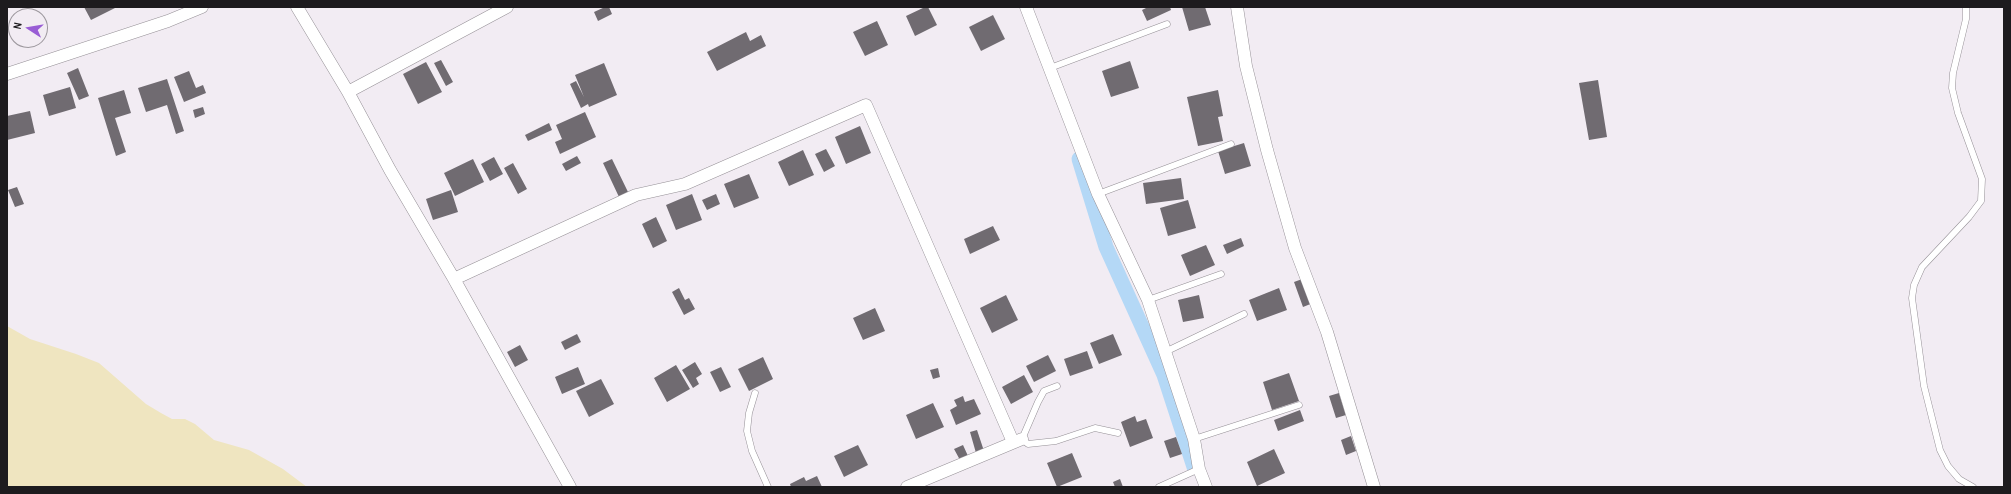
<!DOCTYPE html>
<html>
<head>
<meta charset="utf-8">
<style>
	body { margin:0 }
	#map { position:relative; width:2011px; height:494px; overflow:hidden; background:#f2ecf3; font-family:"Archivo Narrow",sans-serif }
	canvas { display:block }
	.frame { position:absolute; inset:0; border:8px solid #1d1b1e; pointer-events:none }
	.north { position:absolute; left:8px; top:8px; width:40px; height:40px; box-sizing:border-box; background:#f2ecf3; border:1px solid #9d989e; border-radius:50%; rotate:282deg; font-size:11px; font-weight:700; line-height:16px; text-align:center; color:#1d1b1e }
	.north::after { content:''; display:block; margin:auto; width:14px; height:18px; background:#995dd5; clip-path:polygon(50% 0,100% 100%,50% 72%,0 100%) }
</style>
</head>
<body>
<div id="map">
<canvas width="2011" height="494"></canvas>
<div class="frame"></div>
<div class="north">N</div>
</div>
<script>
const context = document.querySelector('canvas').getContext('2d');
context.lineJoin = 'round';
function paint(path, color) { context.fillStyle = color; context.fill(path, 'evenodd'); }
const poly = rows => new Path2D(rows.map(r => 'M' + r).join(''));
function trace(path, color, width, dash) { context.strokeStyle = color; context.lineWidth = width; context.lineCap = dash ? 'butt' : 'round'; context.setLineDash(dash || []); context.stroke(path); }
const sand = poly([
	[7,326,30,339,76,354,99,363,146,404,161,413,172,419,185,419,195,424,214,440,249,450,283,469,307,487,7,487]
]);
const canal = poly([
	[1079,159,1106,247,1164,375,1194,467]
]);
const building = poly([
	[84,7,117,7,91,20],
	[605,7,609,7,612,14,598,21,594,12],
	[925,7,928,7,937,25,915,36,906,16],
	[1148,7,1170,7,1171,10,1147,21,1142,10],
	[1182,7,1205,7,1211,25,1189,31],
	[993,15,1005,39,981,51,969,27],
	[877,21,888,45,865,56,853,32],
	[746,32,750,41,761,35,766,46,717,71,707,52],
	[441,60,453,82,446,86,434,63],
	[1130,61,1139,88,1111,97,1102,71],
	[426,62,442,92,418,104,403,74],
	[604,63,617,95,589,107,588,104,581,108,570,84,576,81,584,97,575,75],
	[78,68,89,96,79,100,67,73],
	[189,71,196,88,203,85,206,93,184,102,174,77],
	[167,79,184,131,176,134,167,105,146,112,138,88],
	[1598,80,1607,137,1589,140,1579,83],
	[70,87,76,108,49,116,43,95],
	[124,90,131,113,115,118,126,152,116,156,98,98],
	[1218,90,1223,116,1218,117,1223,141,1198,146,1187,97],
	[203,107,205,114,195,118,193,110],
	[30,111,35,133,7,140,7,116],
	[585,112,596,137,560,154,555,142,562,139,556,125],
	[549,123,552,130,528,141,525,135],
	[860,126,871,153,846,164,835,137],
	[1244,143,1251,166,1225,174,1218,151],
	[826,149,835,166,824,172,815,154],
	[803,150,814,175,789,186,778,162],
	[577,156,581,163,566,171,562,164],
	[494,157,503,174,490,181,481,164],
	[473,159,484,182,455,196,444,173],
	[612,159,628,192,619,197,603,163],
	[513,163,527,189,518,194,504,168],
	[749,174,759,198,734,208,724,184],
	[1181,178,1184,199,1146,204,1143,183],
	[17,187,24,204,15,207,8,190],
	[451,190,458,212,433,220,426,199],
	[692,194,702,220,676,230,666,205],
	[716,194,720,204,707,210,702,200],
	[1188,200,1196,228,1168,236,1160,208],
	[656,217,667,241,653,248,642,224],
	[993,226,1000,240,970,254,964,239],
	[1241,238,1244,246,1227,254,1223,245],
	[1206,245,1215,265,1190,276,1181,255],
	[1305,278,1313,303,1303,307,1294,282],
	[679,288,685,300,689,298,695,309,684,315,672,292],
	[1279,288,1287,310,1257,321,1249,300],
	[1006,295,1018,320,992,333,980,308],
	[1199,295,1204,318,1183,322,1178,300],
	[875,308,885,331,863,340,853,318],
	[577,334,581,342,565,350,561,342],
	[1113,334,1122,355,1099,364,1090,343],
	[520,345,528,360,515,367,507,352],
	[1087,351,1093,368,1070,376,1064,359],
	[1048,355,1056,371,1034,382,1026,366],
	[763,357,773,379,749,391,738,369],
	[695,362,702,374,696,378,699,384,693,388,682,370],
	[676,365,690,389,667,402,654,378],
	[578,367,585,384,562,394,555,377],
	[721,367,731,387,720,392,710,372],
	[938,368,940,377,933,379,930,370],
	[1289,373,1299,401,1272,410,1263,382],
	[1024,375,1033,392,1011,404,1002,387],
	[601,379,614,404,589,417,576,391],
	[1339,393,1346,415,1336,418,1329,396],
	[963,396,965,402,974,399,981,414,956,425,950,410,957,406,954,400],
	[933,403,944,427,916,439,906,415],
	[1300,410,1304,421,1278,431,1274,420],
	[1135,416,1137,422,1146,419,1153,438,1130,447,1121,422],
	[977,430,984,451,976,453,970,432],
	[1351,436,1356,451,1346,455,1341,440],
	[1176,437,1182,454,1170,458,1164,441],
	[858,445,868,465,844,477,834,456],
	[963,445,968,456,960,460,954,449],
	[1274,449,1285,473,1257,486,1247,462],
	[1072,453,1082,477,1057,487,1047,463],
	[817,476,822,487,791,487,790,484,804,477,806,481],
	[1120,479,1123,487,1115,487,1113,482]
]);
const lane = poly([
	[1966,7,1966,19,1953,73,1952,88,1958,113,1982,179,1981,201,1969,217,1922,267,1914,285,1912,298,1924,386,1940,450,1948,466,1959,479,1973,487],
	[1050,68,1167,24],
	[1098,194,1231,144],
	[1148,300,1221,274],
	[1165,352,1244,314],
	[1057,386,1044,391,1038,402,1022,439,1028,444,1056,441,1095,428,1118,433],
	[755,393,749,413,747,431,752,451,768,487],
	[1194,439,1299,405],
	[1159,487,1199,469]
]);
const street = poly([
	[297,7,348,92,390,170,454,279,570,487],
	[1026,7,1098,194,1148,300,1194,439,1199,469,1206,487],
	[1237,7,1246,66,1267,150,1295,248,1327,332,1374,487],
	[7,74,168,21,202,7],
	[348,92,507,7],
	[454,279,636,195,685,184,866,105,1013,442],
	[907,487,1022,439]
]);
paint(sand, '#efe5c0');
trace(canal, '#b4d8f6', 15);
paint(building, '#706b71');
trace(lane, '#959096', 7);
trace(street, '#959096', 13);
trace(lane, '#fff', 6);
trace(street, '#fff', 12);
</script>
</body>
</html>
